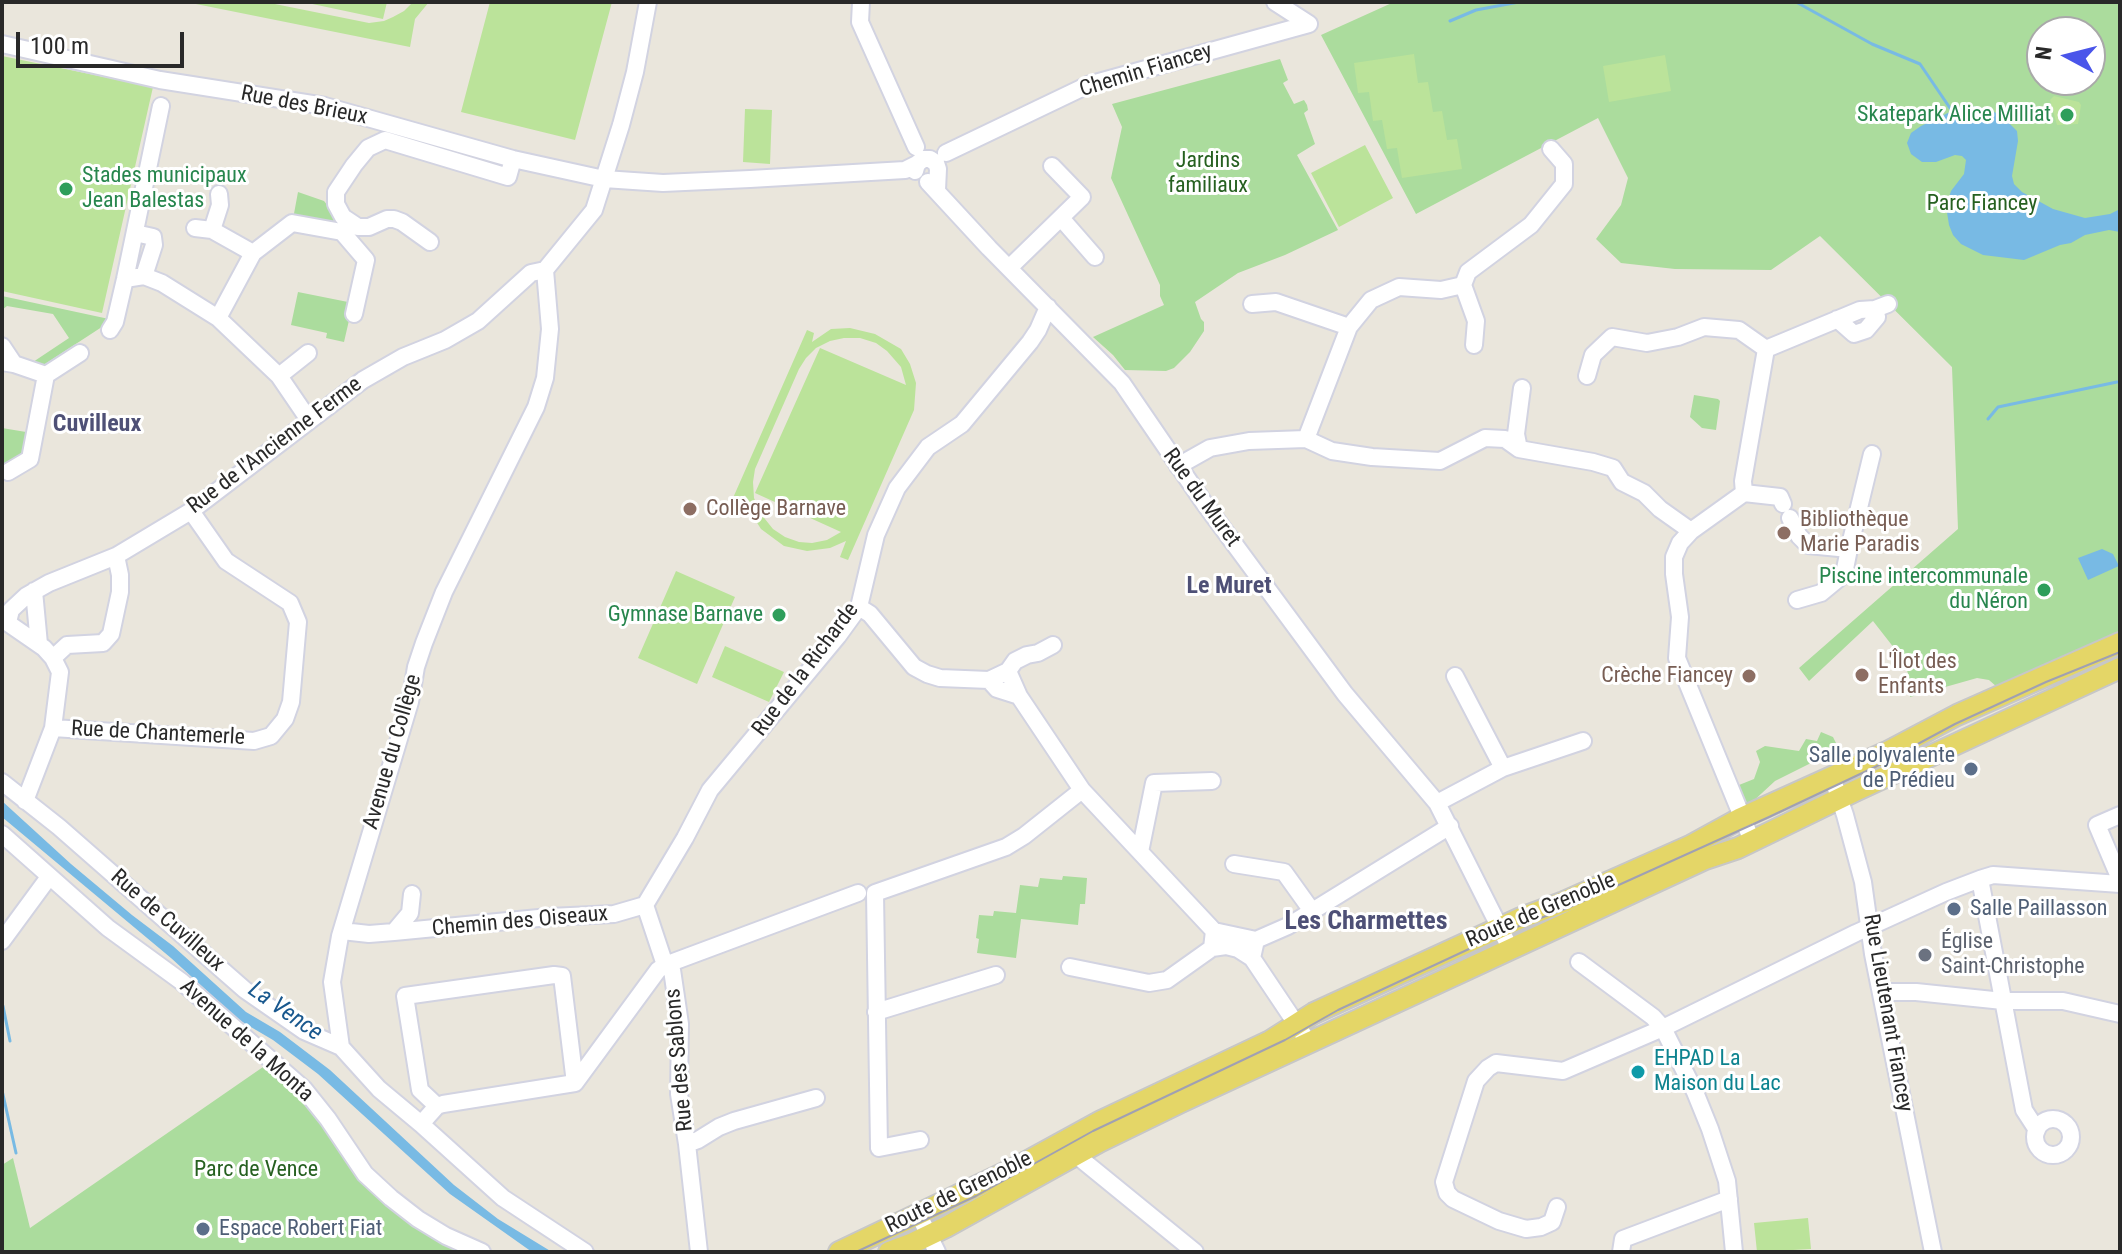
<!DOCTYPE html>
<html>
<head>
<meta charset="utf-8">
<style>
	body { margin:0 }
	#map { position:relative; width:2122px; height:1254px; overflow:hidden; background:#eae6dc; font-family:"Roboto Condensed",sans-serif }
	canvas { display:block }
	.frame { position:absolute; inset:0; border:4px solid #292929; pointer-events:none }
	.north { position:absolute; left:2026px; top:16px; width:80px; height:80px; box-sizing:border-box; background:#fff; border:2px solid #a9a9a9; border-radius:50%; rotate:277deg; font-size:22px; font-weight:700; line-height:32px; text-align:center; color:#292929 }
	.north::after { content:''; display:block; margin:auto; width:28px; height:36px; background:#4a55ea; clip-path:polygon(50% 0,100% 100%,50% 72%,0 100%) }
	.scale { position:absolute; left:16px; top:32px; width:168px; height:36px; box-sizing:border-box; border:4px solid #292929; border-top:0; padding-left:10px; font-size:24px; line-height:28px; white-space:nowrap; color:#292929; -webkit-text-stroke:6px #fff; paint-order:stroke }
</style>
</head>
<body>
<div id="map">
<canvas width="2122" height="1254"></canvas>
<div class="frame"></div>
<div class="north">N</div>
<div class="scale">100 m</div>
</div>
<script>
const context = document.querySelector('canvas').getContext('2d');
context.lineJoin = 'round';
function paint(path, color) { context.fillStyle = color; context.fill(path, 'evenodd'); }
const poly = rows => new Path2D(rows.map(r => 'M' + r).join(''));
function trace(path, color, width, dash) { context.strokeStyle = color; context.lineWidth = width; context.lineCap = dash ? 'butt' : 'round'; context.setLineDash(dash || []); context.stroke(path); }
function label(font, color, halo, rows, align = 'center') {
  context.font = font + ' "Roboto Condensed",sans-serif'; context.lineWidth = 6; context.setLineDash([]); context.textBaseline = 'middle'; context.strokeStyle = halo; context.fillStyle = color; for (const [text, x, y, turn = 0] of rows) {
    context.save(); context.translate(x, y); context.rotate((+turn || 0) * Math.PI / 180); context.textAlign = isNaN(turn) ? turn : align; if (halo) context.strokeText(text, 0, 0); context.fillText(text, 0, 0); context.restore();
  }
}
const green = poly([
	[1394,2,2120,2,2120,632,1997,687,1989,680,1977,678,1910,697,1909,678,1905,662,1873,621,1809,681,1799,668,1958,529,1952,367,1820,236,1771,270,1675,269,1621,263,1596,239,1621,205,1628,178,1598,118,1416,214,1321,35],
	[2042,32,2090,32,2090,80,2042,80],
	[1280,59,1288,80,1283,83,1294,104,1304,100,1307,105,1308,110,1304,113,1315,144,1297,155,1338,230,1285,255,1238,273,1195,302,1201,319,1204,322,1204,331,1190,352,1174,368,1166,371,1125,370,1113,355,1093,337,1164,305,1160,296,1160,285,1111,178,1122,127,1112,104],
	[298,192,324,201,347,230,293,219],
	[298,292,353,303,344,342,326,338,327,333,291,325],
	[2,296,109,319,111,321,39,368,30,364,69,338,53,314,7,306,2,310],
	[1694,395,1718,399,1720,401,1716,430,1702,428,1690,417],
	[2,428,32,433,28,455,2,469],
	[1821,732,1833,737,1839,749,1775,781,1749,805,1743,804,1734,787,1754,779,1760,762,1756,751,1765,746,1799,751,1806,739,1817,741],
	[1063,876,1087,878,1085,904,1080,904,1078,925,1021,919,1016,958,977,953,979,939,976,938,979,915,993,916,994,911,1016,913,1020,885,1038,887,1040,878,1062,880],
	[263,1067,288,1084,322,1121,378,1195,425,1233,467,1252,2,1252,2,1165,13,1158,30,1228]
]);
const pitch = poly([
	[186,2,265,2,369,23,384,21,393,17,404,11,413,2,429,2,415,19,410,47],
	[303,2,387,2,383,19],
	[490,2,612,2,575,140,461,112],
	[1414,54,1418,83,1428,82,1433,112,1442,111,1447,140,1457,139,1462,169,1402,178,1397,148,1387,149,1382,120,1373,121,1369,92,1358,93,1354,63],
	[1665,55,1671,91,1609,102,1603,66],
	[2,56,153,87,102,313,2,291],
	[2054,96,2079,102,2081,105,2078,124,2057,125,2050,100],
	[745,109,772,110,770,164,743,162],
	[1365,145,1393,198,1339,227,1311,173],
	[850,328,875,334,901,349,910,364,916,383,914,410,848,560,840,557,846,541,830,548,807,551,784,546,761,529,747,507,745,495,737,510,729,507,807,330,814,333,812,342,831,329],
	[844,338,860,338,876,343,887,351,901,367,906,385,820,348,755,493,841,532,827,540,812,543,799,542,785,537,773,529,761,514,754,498,753,482,755,469,799,369,806,358,816,348,830,341],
	[676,571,735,597,697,684,638,658],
	[725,646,784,672,769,702,712,677],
	[1808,1218,1811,1249,1757,1252,1754,1223]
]);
const water = poly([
	[1966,106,1978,107,1991,110,2004,118,2017,131,2018,141,2012,176,2014,184,2022,192,2053,209,2085,218,2110,214,2120,209,2120,232,2109,230,2085,235,2071,243,2060,245,2024,260,1983,255,1961,244,1953,235,1949,225,1946,206,1951,191,1964,174,1966,160,1962,156,1955,155,1936,162,1922,162,1911,154,1907,143,1911,133,1921,126,1954,110],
	[2102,549,2113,554,2119,566,2088,580,2078,558],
	[2,801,71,864,132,915,173,946,246,1012,280,1032,330,1070,454,1185,498,1219,552,1252,532,1252,450,1194,318,1074,273,1040,239,1020,171,958,2,817]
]);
const stream = poly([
	[1796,2,1872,44,1920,64,1952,111],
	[1450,21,1476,10,1519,2],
	[1988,419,1998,407,2117,382],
	[3,1006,10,1041],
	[2,1090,16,1153]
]);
const minor = poly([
	[861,2,860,22,916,147],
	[1275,2,1309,24],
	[2,44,160,80,325,106,513,159,604,179,663,183,750,179,905,170,917,164],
	[946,153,1088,85,1309,24],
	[915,171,917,164,923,159,930,159,936,163,938,169,937,190],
	[928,182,989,248,1122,383,1204,503,1345,694,1437,803,1511,950],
	[1061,218,1095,257],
	[195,228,212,230,253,253],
	[212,230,220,205,219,194],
	[135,233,153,237,154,245,144,276],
	[430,242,402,222,394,219,387,219,369,227,358,227,343,217,336,204,336,192,354,165,368,148,385,140,508,177,513,159],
	[1009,268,1082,197,1052,166],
	[125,279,144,276,162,283,218,318,279,376,309,420],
	[1463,285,1476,321,1474,345],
	[1252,304,1276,302,1349,327],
	[218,318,253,253,292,223,342,232,366,260,354,314],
	[1837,319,1854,334,1866,330,1877,317,1875,309],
	[110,330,115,322,125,279,161,106],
	[2,346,14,364],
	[2,362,14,364,46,375,80,353],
	[279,376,308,353],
	[1587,376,1593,355,1612,337,1647,343,1678,337,1704,327,1739,330,1766,349],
	[1306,439,1349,327,1371,300,1399,287,1441,290,1463,285,1468,272,1531,225,1564,184,1564,164,1551,149],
	[1519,449,1516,434,1522,388],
	[1178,466,1210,448,1249,441,1306,439,1332,451,1372,457,1440,461,1485,438,1505,439,1519,449,1593,462,1613,468,1622,482,1644,493,1660,509,1691,531],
	[8,472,30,459,46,375],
	[1744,493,1691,531,1680,543,1674,557,1674,574,1680,617,1677,658,1752,841],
	[1744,493,1743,481,1766,349,1860,310,1875,309,1888,304],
	[1744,493,1780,497,1783,504],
	[1790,518,1799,536,1808,545,1849,549,1872,454],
	[34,591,39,644],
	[1797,600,1821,593,1844,574,1849,549],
	[859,607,870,614,914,667,927,674,940,678,989,680],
	[2,619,44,648,53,658,60,672,53,728,25,801],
	[8,622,11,610,26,596,49,583,116,556,191,511,363,380,403,357,445,340,478,321,531,273,545,270],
	[53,658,67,645,103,643,111,634,120,592,120,575,116,556],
	[1008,671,1015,661,1027,655,1038,653,1053,645],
	[1455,676,1503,768],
	[1019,696,997,689,989,680,1008,671,1019,696,1082,790,1214,931],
	[53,728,254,741,271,736,285,719,291,702,298,622,290,603,226,561,191,511],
	[1832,777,1845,815,1863,882,1873,954,1933,1252],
	[2,782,59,827,245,990,304,1031,341,1047],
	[1437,803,1503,768,1583,741],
	[2120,815,2097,825,2120,879],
	[2,834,108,928,182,982,304,1089,328,1119,365,1174,391,1198,418,1219,446,1236,482,1252],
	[1140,852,1154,783,1212,781],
	[1234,864,1284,872,1312,911],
	[1980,879,2024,1110,2037,1130],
	[342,931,369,934,394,932,410,913,412,894],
	[394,932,549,917,614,914,645,905],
	[1256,940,1288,926,1450,826],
	[2,941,49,877],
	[1252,958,1309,1043],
	[1579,962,1653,1017,1663,1028,1695,1092,1710,1129,1727,1181,1734,1252],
	[671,963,680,1024,679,1094,687,1144,699,1252],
	[665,965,645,905,685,838,710,790,838,636,859,607,876,535,897,488,928,447,962,424,1030,342,1038,330,1048,307],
	[1070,967,1149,983,1167,980,1212,948,1226,946,1238,949,1252,958,1256,940,1214,931,1212,948],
	[1881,992,1916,992,2003,1001,2063,1001,2120,1014],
	[876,1012,996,975],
	[437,1106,420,1090,405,996,554,975,562,976,575,1083],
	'2035 1137a18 18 0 1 1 36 0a18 18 0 1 1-36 0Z',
	[421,1124,437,1106,443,1104,575,1083,658,970,665,965,858,893],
	[920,1140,879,1148,875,893,1006,847,1024,836,1082,790],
	[687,1144,698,1140,719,1127,734,1121,816,1098],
	[1076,1155,1195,1252],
	[1557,1207,1552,1222,1541,1227,1526,1229,1499,1221,1453,1199,1447,1193,1444,1182,1476,1081,1488,1068,1496,1063,1563,1071,1663,1028,1856,933,1946,892,1980,879,1993,875,2120,884],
	[918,1213,937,1252],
	[585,1252,503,1198,421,1124,379,1089,341,1047,332,982,340,936,410,702,416,667,424,643,444,592,536,407,545,378,550,329,545,270,594,210,621,125,635,72,648,2],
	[1621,1252,1623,1239,1729,1199]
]);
const major = poly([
	[839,1252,1019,1166,1101,1121,1270,1041,1314,1013,1521,918,1564,902,1690,846,1741,818,1887,752,1957,715,2120,643],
	[889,1252,913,1243,946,1227,1099,1142,1181,1102,1705,859,1738,848,1855,791,2120,668]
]);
const tram = poly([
	[856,1252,976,1196,1093,1131,1285,1040,1338,1010,1514,928,1570,907,1769,817,1875,767,1955,724,2046,682,2120,652]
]);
const markers = [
	[2067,115,8,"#2e9e5b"],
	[66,189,8,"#2e9e5b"],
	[690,509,8,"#8d6e63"],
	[1784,533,8,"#8d6e63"],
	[2044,590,8,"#2e9e5b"],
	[779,615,8,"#2e9e5b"],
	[1862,675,8,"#8d6e63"],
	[1749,676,8,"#8d6e63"],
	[1971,769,8,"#5c6f8a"],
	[1954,909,8,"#5c6f8a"],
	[1925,955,8,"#6b7280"],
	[1638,1072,8,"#0f9aa8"],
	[203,1229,8,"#5c6f8a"]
];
const streetNames = [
	["Chemin Fiancey",1146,71,-17],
	["Rue des Brieux",304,106,11],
	["Rue de l'Ancienne Ferme",275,446,-37],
	["Rue du Muret",1201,498,54],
	["Rue de la Richarde",806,670,-53],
	["Rue de Chantemerle",158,734,3],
	["Avenue du Collège",393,752,-74],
	["Route de Grenoble",1541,911,-23],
	["Rue de Cuvilleux",167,921,41],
	["Chemin des Oiseaux",520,922,-5],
	["Rue Lieutenant Fiancey",1887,1013,80],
	["Avenue de la Monta",246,1041,42],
	["Rue des Sablons",680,1060,-95],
	["Route de Grenoble",959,1193,-26]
];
const leisureNames = [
	["Skatepark Alice Milliat",2051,115],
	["Stades municipaux",82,176,"left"],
	["Jean Balestas",82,201,"left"],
	["Piscine intercommunale",2028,577],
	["du Néron",2028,602],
	["Gymnase Barnave",763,615]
];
const parkNames = [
	["Jardins",1208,161],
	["familiaux",1208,186],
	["Parc Fiancey",1982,204],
	["Parc de Vence",256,1170]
];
const educationNames = [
	["Collège Barnave",706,509],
	["Bibliothèque",1800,520],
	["Marie Paradis",1800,545],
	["L'Îlot des",1878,662],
	["Enfants",1878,687],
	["Crèche Fiancey",1733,676,"right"]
];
const serviceNames = [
	["Salle polyvalente",1955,756,"right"],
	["de Prédieu",1955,781,"right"],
	["Salle Paillasson",1970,909],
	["Espace Robert Fiat",219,1229]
];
const worshipNames = [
	["Église",1941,942],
	["Saint-Christophe",1941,967]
];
const cultureNames = [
	["EHPAD La",1654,1059],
	["Maison du Lac",1654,1084]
];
const neighbourhoodNames = [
	["Cuvilleux",97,425],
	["Le Muret",1229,587]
];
const waterNames = [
	["La Vence",285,1012,35]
];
const quarterNames = [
	["Les Charmettes",1366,922]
];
paint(green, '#abdc9d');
paint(pitch, '#bbe39a');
paint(water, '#78bae4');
trace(stream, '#78bae4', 3);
trace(minor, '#d2d3e1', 20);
trace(major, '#c7c7c7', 24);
trace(minor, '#fff', 16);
trace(major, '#e4d667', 20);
trace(tram, '#a0a0b2', 2);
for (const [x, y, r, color] of markers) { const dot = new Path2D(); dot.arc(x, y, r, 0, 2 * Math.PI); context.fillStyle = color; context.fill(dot); trace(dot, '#fff', 3); }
label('22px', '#292929', '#fff', streetNames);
label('22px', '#27864d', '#fff', leisureNames, 'right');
label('22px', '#266020', '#fff', parkNames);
label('22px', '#785e54', '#fff', educationNames, 'left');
label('22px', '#4e5e75', '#fff', serviceNames, 'left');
label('22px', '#5b616d', '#fff', worshipNames, 'left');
label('22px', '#0d838f', '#fff', cultureNames, 'left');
label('bold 24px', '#4e5076', '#fff', neighbourhoodNames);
label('italic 24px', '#19588e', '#fff', waterNames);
label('bold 26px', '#4e5076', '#fff', quarterNames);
</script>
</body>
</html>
